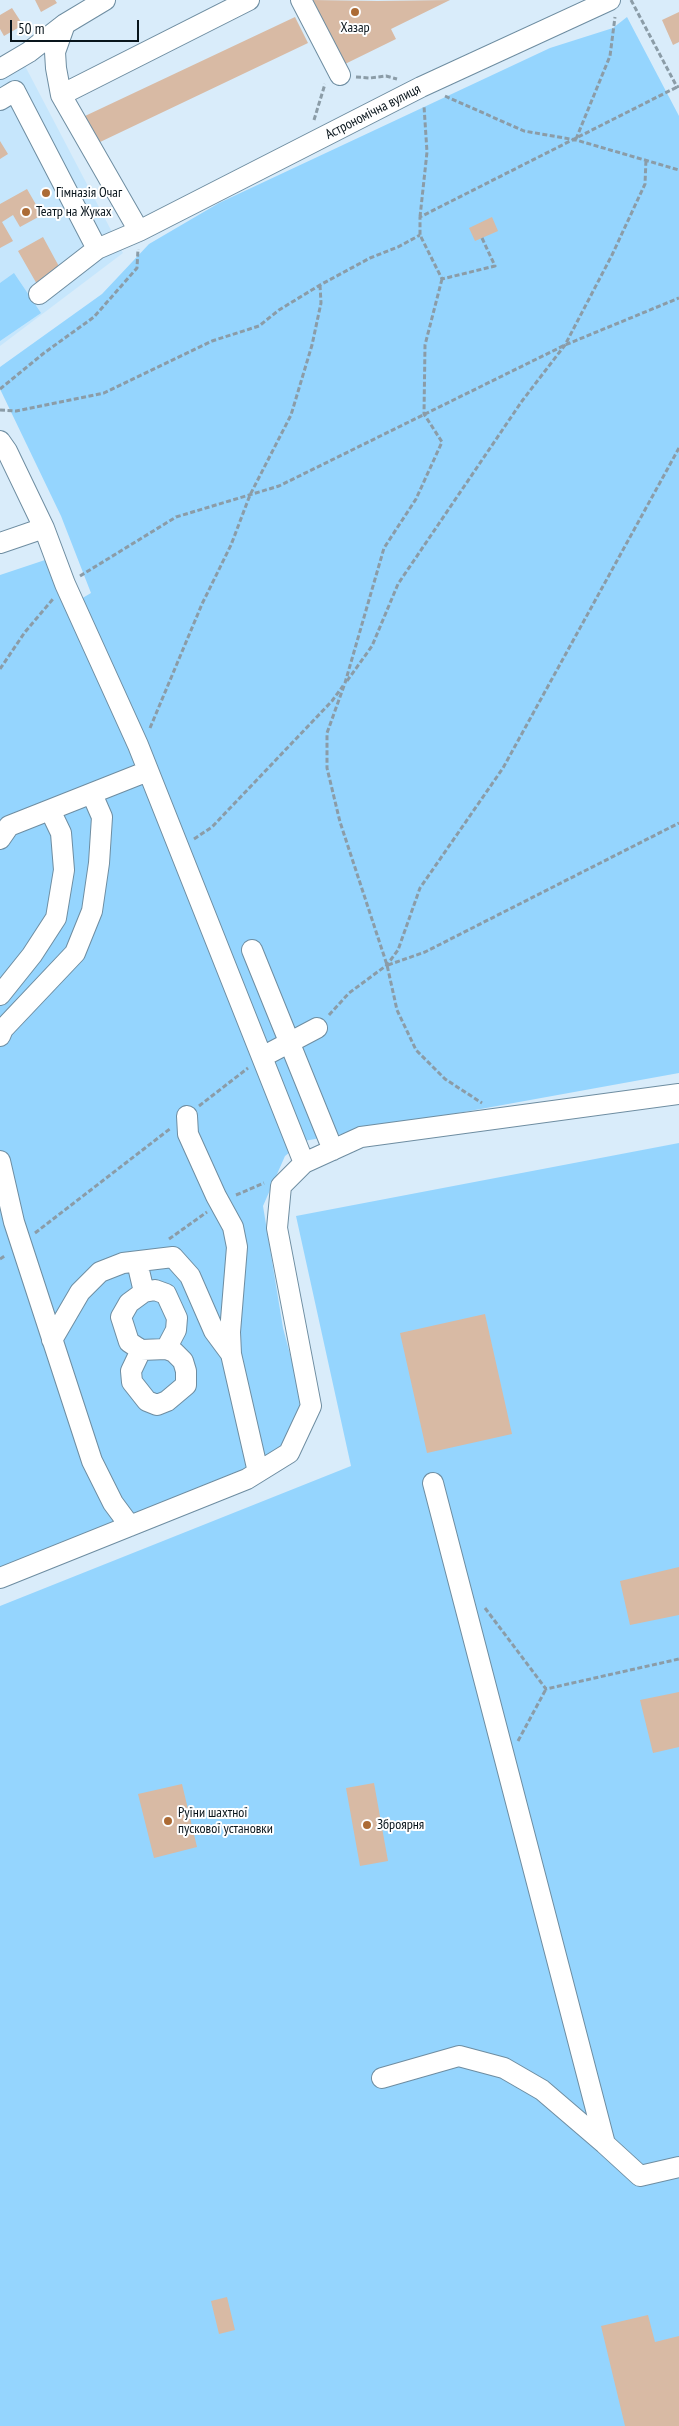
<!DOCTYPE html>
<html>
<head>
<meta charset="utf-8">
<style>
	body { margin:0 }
	#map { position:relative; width:679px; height:2426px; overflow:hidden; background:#d9ecfa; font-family:"PT Sans Narrow",sans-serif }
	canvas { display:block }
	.scale { position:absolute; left:10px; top:20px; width:129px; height:22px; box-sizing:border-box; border:2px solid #09151c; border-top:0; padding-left:6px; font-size:15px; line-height:18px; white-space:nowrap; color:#09151c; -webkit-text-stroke:4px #fff; paint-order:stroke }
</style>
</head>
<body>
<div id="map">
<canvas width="679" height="2426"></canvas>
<div class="scale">50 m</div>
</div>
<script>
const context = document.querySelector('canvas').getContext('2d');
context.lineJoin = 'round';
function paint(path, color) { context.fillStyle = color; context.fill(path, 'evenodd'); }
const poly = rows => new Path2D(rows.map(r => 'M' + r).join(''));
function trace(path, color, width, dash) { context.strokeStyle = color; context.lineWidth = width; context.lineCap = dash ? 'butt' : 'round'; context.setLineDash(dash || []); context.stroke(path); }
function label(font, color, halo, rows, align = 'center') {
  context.font = font + ' "PT Sans Narrow",sans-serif'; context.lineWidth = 4; context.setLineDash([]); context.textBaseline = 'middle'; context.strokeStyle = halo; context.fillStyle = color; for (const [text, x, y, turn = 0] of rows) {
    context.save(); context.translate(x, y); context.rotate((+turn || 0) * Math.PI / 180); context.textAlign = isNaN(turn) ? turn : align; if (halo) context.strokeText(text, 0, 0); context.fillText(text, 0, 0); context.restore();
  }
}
const built = poly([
	[24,64,123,253,0,346,0,77]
]);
const green = poly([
	[627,17,679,116,679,1073,304,1141,285,1156,263,1206,283,1328,303,1403,289,1440,273,1457,236,1478,0,1571,0,575,48,559,69,606,91,593,61,516,0,389,0,367,102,294,149,244,219,203,550,48,613,28],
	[14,273,41,313,0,341,0,283],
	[679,1143,679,2426,0,2426,0,1606,351,1466,296,1216]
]);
const building = poly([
	[35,0,55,0,57,3,41,12],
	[312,0,378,1,450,0,391,29,396,39,343,65],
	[12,8,23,25,4,36,0,29,0,15],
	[679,12,679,42,673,45,662,20],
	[295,17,308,43,98,143,85,116],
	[0,141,8,154,0,159],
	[27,189,42,215,20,227,13,215,2,222,13,241,0,248,0,204],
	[492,217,498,231,475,241,469,228],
	[43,237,62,272,38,286,18,251],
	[485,1314,512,1434,427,1453,400,1333],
	[679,1567,679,1615,630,1625,620,1581],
	[679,1692,679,1747,653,1753,640,1700],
	[374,1783,388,1861,360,1866,346,1788],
	[182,1784,197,1847,154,1858,138,1794],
	[227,2297,235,2330,219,2334,211,2301],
	[648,2315,655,2342,679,2336,679,2426,625,2426,601,2326]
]);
const path = poly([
	[631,0,677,87,679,86],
	[356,77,370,78,386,76,397,79],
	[445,96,524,131,576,140,679,170],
	[314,120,325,84],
	[576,139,610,56,615,17],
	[420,217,427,152,424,106],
	[482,238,495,266,442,279,420,235,420,217,677,87],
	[442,279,425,345,424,414,442,442,416,499,384,548,345,683,327,733,327,768,340,822,387,965,397,1010,416,1050,445,1079,482,1103],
	[0,389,44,353,94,317,137,268,138,249],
	[0,410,16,411,104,393,212,341,259,326,279,310,320,285,370,258,398,247,420,235],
	[80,576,176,517,279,486,565,345,679,298],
	[0,669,25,632,53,599],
	[347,681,372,646,398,584,522,401,565,345,612,255,645,184,646,159],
	[150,728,202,604,231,545,250,495,291,415,312,345,321,303,320,285],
	[194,839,212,827,332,701,343,686],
	[388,965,425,952,679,823],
	[329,1015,349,993,387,965,398,950,420,888,503,768,679,448],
	[199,1106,248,1068],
	[236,1195,264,1183],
	[35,1233,171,1128],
	[169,1239,207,1212],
	[0,1259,6,1255],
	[485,1608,546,1689,679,1659],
	[518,1741,546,1689]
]);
const minor = poly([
	[301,0,340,75],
	[65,24,55,52,56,68,61,95,139,231],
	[0,69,29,52,65,24,105,0],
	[61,95,249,0],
	[0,100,15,91,97,249,39,294],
	[97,249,139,231,421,87,610,0],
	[0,441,7,451,44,528,65,584,138,745,304,1163],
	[0,543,44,528],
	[0,839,9,826,148,771],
	[252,950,333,1150],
	[0,995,32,955,56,918,64,870,61,833,50,810],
	[0,1036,3,1029,75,953,92,911,99,863,102,817,92,794],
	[262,1057,317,1028],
	[187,1116,188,1134,216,1196,233,1227,237,1247,230,1332,231,1354],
	[0,1161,14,1222,92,1461,113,1503,130,1526],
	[137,1262,144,1292,155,1290,166,1294,177,1318,176,1330,166,1349],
	[52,1340,80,1292,100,1272,123,1263,173,1257,190,1276,214,1331,231,1354,258,1472],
	[141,1350,131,1371,132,1382,147,1401,157,1405,167,1401,186,1385,186,1371,183,1361,174,1352,166,1349,141,1350,129,1342,121,1317,129,1303,144,1292],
	[433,1483,605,2144,640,2176,679,2167],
	[0,1578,247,1479,289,1453,311,1406,277,1228,281,1186,304,1163,361,1137,679,1094],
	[382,2078,459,2056,504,2068,542,2090,605,2144]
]);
const markers = [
	[355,12,5,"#ac6b35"],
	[46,193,5,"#ac6b35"],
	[26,212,5,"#ac6b35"],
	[168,1821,5,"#ac6b35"],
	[367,1825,5,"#ac6b35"]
];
const poiNames = [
	["Хазар",355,28,"center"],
	["Гімназія Очаг",56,193],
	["Театр на Жуках",36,212],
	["Руїни шахтної",178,1813],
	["пускової установки",178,1829],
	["Зброярня",377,1825]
];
const streetNames = [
	["Астрономічна вулиця",373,112,-27]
];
paint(built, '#c6e6fc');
paint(green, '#95d5fe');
paint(building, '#d8baa4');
trace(minor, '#6e8da1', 22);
trace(path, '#8b9ca7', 3, [5, 2.5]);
trace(minor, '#fff', 20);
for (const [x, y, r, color] of markers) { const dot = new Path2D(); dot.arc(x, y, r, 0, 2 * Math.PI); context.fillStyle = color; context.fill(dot); trace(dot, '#fff', 2); }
label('14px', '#09151c', '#fff', poiNames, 'left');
label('14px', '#09151c', '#fff', streetNames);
</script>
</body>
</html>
